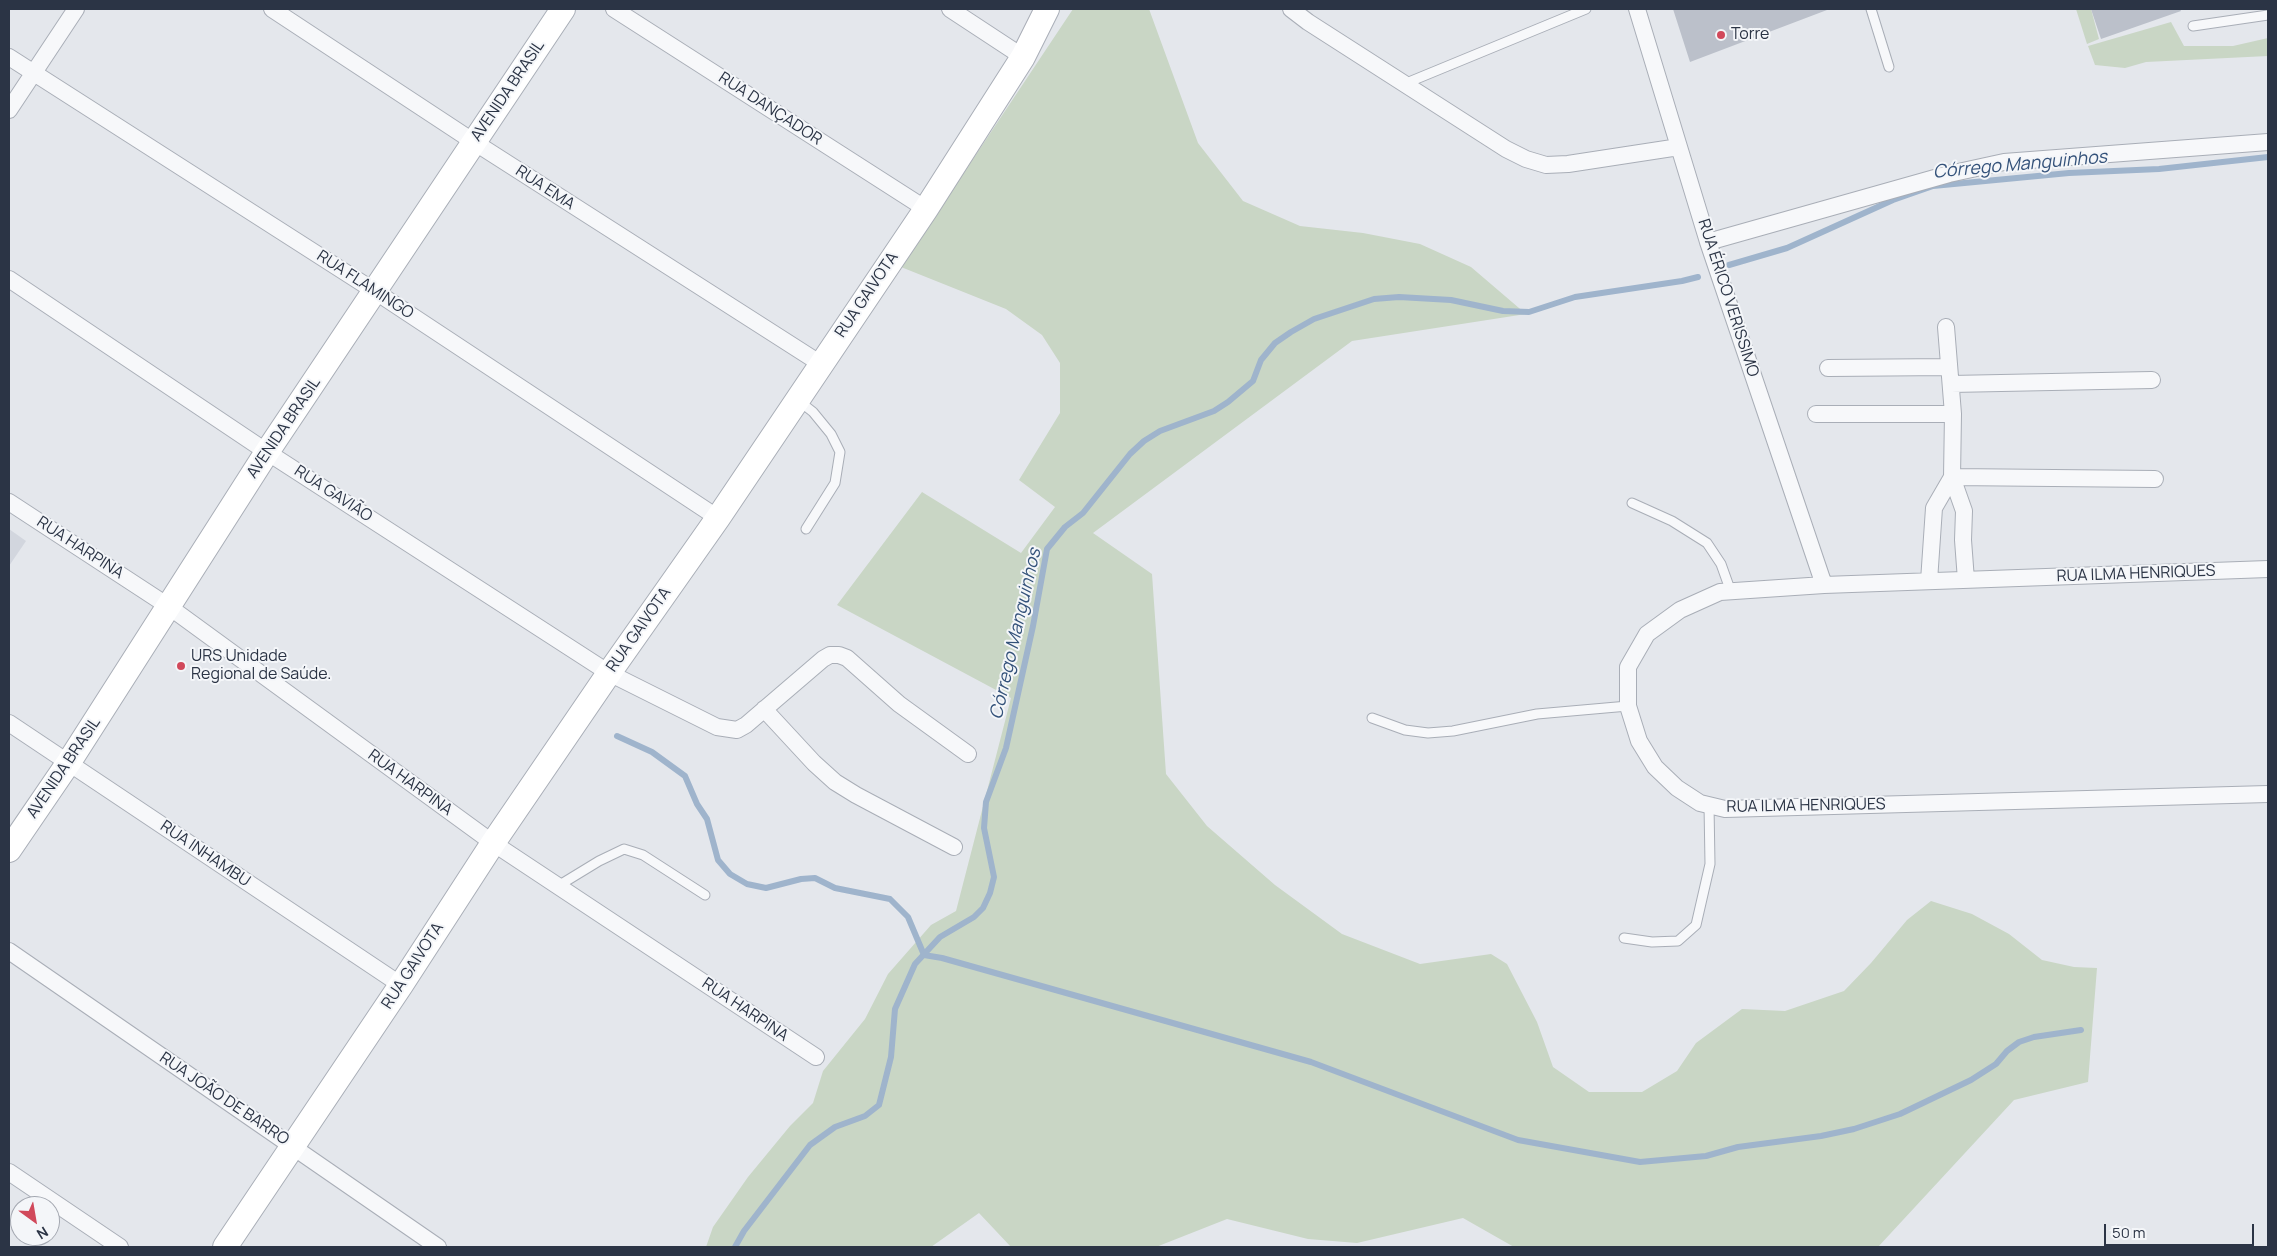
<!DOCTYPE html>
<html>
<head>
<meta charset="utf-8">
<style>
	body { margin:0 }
	#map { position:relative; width:2277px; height:1256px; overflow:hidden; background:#e4e7ec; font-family:Manrope,sans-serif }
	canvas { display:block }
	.frame { position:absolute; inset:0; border:10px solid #2b3445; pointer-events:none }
	.north { position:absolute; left:10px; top:1196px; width:50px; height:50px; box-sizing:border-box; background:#f4f6f9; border:1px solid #a4a8b1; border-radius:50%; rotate:148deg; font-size:14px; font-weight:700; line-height:20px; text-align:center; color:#2b3445 }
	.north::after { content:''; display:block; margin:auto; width:18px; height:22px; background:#d1495b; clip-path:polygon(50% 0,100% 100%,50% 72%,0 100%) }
	.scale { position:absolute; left:2104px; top:1224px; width:150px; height:22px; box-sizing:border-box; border:2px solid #2b3445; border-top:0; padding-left:6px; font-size:15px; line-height:18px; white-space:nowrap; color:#2b3445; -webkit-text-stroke:4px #f4f6f9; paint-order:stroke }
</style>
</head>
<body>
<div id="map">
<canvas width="2277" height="1256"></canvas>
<div class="frame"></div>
<div class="north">N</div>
<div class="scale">50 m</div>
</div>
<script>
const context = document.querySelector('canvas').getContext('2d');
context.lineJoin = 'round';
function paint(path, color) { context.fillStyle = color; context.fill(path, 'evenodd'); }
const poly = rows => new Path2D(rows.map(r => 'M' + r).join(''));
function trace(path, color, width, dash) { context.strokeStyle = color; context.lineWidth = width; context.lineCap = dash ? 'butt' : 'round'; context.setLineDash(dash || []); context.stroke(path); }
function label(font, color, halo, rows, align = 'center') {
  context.font = font + ' Manrope,sans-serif'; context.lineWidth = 4; context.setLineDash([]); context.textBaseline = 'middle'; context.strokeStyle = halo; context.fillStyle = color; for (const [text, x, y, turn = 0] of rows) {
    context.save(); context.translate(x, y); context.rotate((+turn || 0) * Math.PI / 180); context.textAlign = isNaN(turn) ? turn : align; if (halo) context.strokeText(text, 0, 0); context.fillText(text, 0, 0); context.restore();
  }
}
const built = poly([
	[9,529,26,541,9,566]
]);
const green = poly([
	[1073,9,1149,9,1198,143,1243,201,1300,226,1363,233,1420,244,1471,267,1526,314,1352,341,1093,533,1152,574,1166,774,1207,826,1275,885,1342,934,1420,964,1491,954,1507,964,1537,1022,1553,1067,1589,1092,1642,1092,1677,1071,1696,1043,1742,1009,1785,1011,1844,991,1871,963,1907,920,1931,901,1972,914,2009,934,2042,960,2074,967,2097,968,2088,1082,2014,1100,1878,1247,1514,1247,1463,1218,1357,1243,1308,1239,1227,1219,1156,1247,1011,1247,979,1213,931,1247,706,1247,713,1227,748,1177,790,1126,813,1103,823,1071,865,1019,888,974,931,925,956,911,1011,698,837,605,922,492,1021,553,1055,507,1019,480,1060,413,1060,363,1042,335,1006,309,901,267],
	[2076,9,2091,9,2099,39,2087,44],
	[2171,22,2184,46,2233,46,2268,38,2268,56,2146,62,2125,68,2095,65,2088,46]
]);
const stream = poly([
	[1729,265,1787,248,1893,200,1933,186,2069,173,2159,169,2268,157],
	[617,736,652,752,685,776,697,804,707,819,718,860,730,874,747,884,766,888,801,879,815,878,835,888,890,899,908,917,924,955],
	[924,955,942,958,1311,1062,1518,1140,1640,1162,1706,1156,1738,1147,1821,1136,1854,1129,1900,1114,1971,1080,1996,1064,2007,1051,2019,1042,2034,1037,2081,1030],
	[735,1247,744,1231,810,1145,835,1127,865,1116,879,1105,891,1057,895,1009,915,964,940,937,974,917,983,908,990,893,994,877,984,828,986,802,1006,748,1033,626,1047,549,1065,527,1083,513,1130,454,1144,441,1160,431,1214,411,1228,402,1253,381,1261,360,1275,343,1291,332,1314,319,1374,299,1399,297,1451,300,1503,311,1529,312,1575,297,1682,281,1698,277]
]);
const building = poly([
	[1673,9,1827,9,1827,10,1690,62],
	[2091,9,2180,9,2181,11,2101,39]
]);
const lane = poly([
	[1871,9,1889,67],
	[2193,26,2268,15],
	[1404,84,1586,9],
	[799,401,813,412,831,434,840,452,835,483,806,529],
	[1632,503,1672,521,1707,543,1721,564,1731,592],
	[1372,718,1405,730,1428,733,1453,731,1537,714,1628,706],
	[558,886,599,861,624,849,643,855,705,895],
	[1624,938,1652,942,1678,941,1696,925,1710,864,1709,805]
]);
const street = poly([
	[272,9,474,142,821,364],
	[614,9,926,209],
	[950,9,1023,57],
	[1291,9,1308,22,1506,149,1526,159,1546,165,1568,164,1679,147],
	[1637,9,1708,242,1824,585],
	[9,57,376,292,718,518],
	[9,110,76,9],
	[1708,242,1949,174,2004,162,2268,142],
	[9,279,267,452,609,673,717,727,737,730,746,725,823,659,830,655,839,655,847,658,899,704,968,754],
	[1946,327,1953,414,1952,477,1964,511,1963,540,1966,580],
	[1828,368,1949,367],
	[1951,384,2152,380],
	[1816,414,1953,414],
	[1952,477,2155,479],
	[9,502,168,606,493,843,816,1057],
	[2268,569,1824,585,1720,592,1680,610,1647,634,1628,667,1628,706,1639,741,1655,767,1677,788,1700,803,1725,809,2268,794],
	[1929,581,1934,508,1952,477],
	[764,709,814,763,835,782,856,795,954,847],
	[9,723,401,985],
	[9,951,438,1247],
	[9,1172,120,1247]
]);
const secondary = poly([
	[9,850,69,762,267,452,563,9],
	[225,1247,401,985,493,843,609,673,718,518,926,209,1023,57,1047,9]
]);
const markers = [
	[1721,35,5,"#d1495b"],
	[181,666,5,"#d1495b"]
];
const poiNames = [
	["Torre",1731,35],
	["URS Unidade",191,657],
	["Regional de Saúde.",191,675]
];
const streetNames = [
	["AVENIDA BRASIL",508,91,-56],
	["RUA DANÇADOR",770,109,33],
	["RUA EMA",545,188,33],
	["RUA FLAMINGO",365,285,33],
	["RUA GAIVOTA",867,295,-56],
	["RUA ÉRICO VERISSIMO",1728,298,72],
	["AVENIDA BRASIL",284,428,-56],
	["RUA GAVIÃO",333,494,33],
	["RUA HARPINA",80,548,33],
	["RUA ILMA HENRIQUES",2136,574,-2],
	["RUA GAIVOTA",639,630,-55],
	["AVENIDA BRASIL",64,768,-56],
	["RUA HARPINA",410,783,36],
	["RUA ILMA HENRIQUES",1806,806,-1],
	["RUA INHAMBU",205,854,34],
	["RUA GAIVOTA",413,966,-57],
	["RUA HARPINA",745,1010,34],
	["RUA JOÃO DE BARRO",224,1099,34]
];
const waterNames = [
	["Córrego Manguinhos",2020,165,-5],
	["Córrego Manguinhos",1016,634,-77]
];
paint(built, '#d2d6de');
paint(green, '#c9d6c5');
trace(stream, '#9fb4cc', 6);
paint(building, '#bbc0ca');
trace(lane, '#a9aeb7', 11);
trace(street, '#a9aeb7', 18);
trace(secondary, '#a9aeb7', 26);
trace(lane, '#f7f8fa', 9);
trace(street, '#f7f8fa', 16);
trace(secondary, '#fff', 24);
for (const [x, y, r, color] of markers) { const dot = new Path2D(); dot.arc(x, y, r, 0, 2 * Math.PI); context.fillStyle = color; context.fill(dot); trace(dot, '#f4f6f9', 2); }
label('16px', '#2b3445', '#f4f6f9', poiNames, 'left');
label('16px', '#2b3445', '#f4f6f9', streetNames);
label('italic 18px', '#34527a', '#f4f6f9', waterNames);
</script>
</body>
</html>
